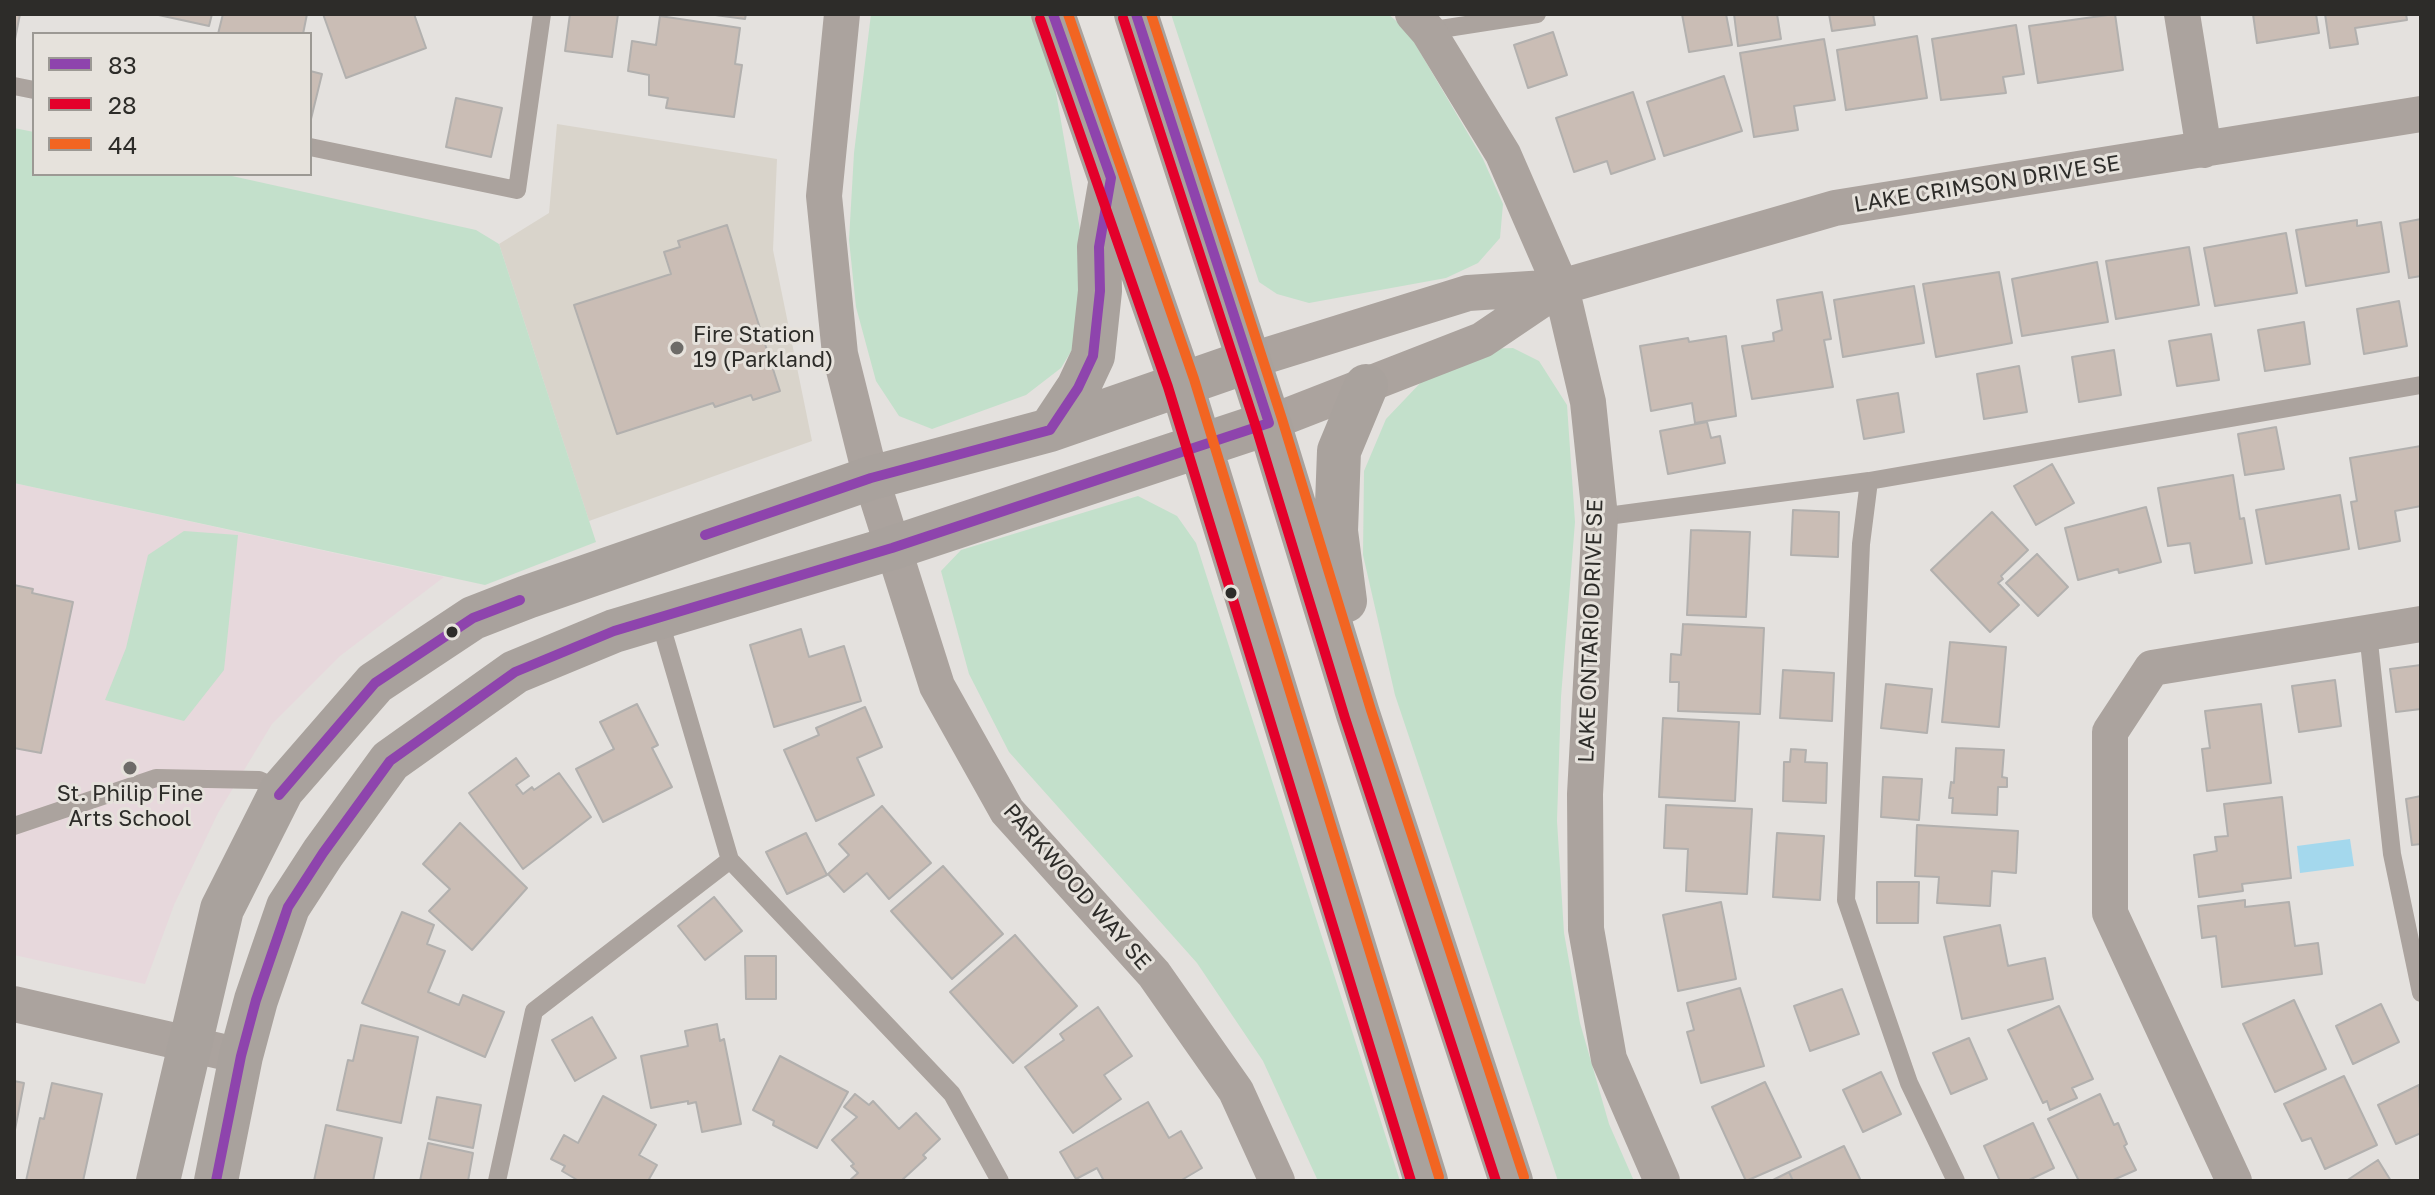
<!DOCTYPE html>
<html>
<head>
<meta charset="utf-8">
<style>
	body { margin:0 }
	#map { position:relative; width:2435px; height:1195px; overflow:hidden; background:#e4e1de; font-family:"Golos Text",sans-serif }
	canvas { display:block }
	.frame { position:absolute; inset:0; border:16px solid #2d2c29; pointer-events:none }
	.legend { position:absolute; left:32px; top:32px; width:280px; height:144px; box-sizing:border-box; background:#e6e2dc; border:2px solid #9c9994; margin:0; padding:10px 14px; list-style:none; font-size:24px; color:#2d2c29 }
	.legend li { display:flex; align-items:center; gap:16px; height:40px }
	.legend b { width:40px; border:2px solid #9c9994 }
</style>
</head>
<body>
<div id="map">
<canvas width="2435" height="1195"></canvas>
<div class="frame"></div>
<ul class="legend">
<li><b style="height:10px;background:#8e44ad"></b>83</li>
<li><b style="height:10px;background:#e4002b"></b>28</li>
<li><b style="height:10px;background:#f26522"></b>44</li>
</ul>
</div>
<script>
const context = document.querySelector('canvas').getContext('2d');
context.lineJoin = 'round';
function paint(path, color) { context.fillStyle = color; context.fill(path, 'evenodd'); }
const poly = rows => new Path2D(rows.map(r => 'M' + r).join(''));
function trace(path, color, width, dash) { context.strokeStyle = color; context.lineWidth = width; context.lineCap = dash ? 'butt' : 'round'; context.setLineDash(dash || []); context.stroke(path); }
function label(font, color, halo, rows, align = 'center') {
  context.font = font + ' "Golos Text",sans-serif'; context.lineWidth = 6; context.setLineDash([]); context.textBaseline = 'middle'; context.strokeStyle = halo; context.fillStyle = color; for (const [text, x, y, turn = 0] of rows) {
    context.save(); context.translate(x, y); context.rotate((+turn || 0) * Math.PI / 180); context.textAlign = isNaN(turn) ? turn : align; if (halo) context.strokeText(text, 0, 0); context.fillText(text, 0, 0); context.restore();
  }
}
const built = poly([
	[557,124,777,159,773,250,812,441,589,521,499,244,549,213]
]);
const education = poly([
	[14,483,444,577,340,656,272,724,218,813,174,905,145,984,14,955]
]);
const green = poly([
	[871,14,1033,14,1054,81,1084,253,1081,335,1061,368,1026,395,932,429,899,416,876,381,856,307,849,240,854,153],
	[1171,14,1388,14,1407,30,1483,159,1503,204,1500,238,1478,263,1446,278,1309,303,1277,294,1259,282],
	[14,128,34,132,34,174,223,174,476,230,499,244,596,542,485,585,14,483],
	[1513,348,1539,361,1567,405,1575,522,1561,697,1557,821,1564,933,1580,1023,1609,1124,1634,1181,1558,1181,1395,695,1363,555,1364,471,1386,419,1426,377,1485,349],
	[1138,496,1177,516,1196,543,1400,1181,1318,1181,1263,1061,1197,963,1009,752,969,674,941,571,961,550],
	[184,531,238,535,224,670,184,721,105,700,126,648,148,555]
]);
const water = poly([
	[2350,839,2354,866,2300,873,2297,846]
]);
const building = poly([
	[14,14,20,14,14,44,14,14],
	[154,14,212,14,209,26,154,14],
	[223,14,307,14,303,34,218,34,223,14],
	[323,14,414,14,426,48,346,78,323,14],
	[570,14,618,14,612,57,565,51,570,14],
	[708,14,746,14,745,19,708,14],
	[1682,14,1726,14,1732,45,1689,52,1682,14],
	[1734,14,1777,14,1781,39,1738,46,1734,14],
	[1829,14,1873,14,1875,25,1832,31,1829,14],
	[2115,14,2123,70,2038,83,2029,26,2115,14],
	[2253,14,2316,14,2319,33,2257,43,2253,14],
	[2325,14,2406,14,2407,20,2355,28,2358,44,2330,48,2325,14],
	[660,16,740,28,735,64,742,65,734,117,666,108,668,98,649,95,649,75,628,71,632,41,656,45,660,16],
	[2016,25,2024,74,2003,77,2006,93,1941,100,1932,39,2016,25],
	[1553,32,1567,75,1528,88,1514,45,1553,32],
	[1917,36,1927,98,1846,110,1837,50,1917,36],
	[1824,39,1835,100,1794,106,1798,130,1754,137,1740,53,1824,39],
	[310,71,322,74,311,119,310,119,310,71],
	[1724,76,1742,131,1664,156,1647,102,1724,76],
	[1633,92,1655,159,1611,174,1607,161,1574,172,1556,118,1633,92],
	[456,98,502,108,491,157,446,147,456,98],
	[2421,219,2421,276,2409,278,2400,223,2421,219],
	[2357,220,2357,226,2381,222,2389,272,2306,286,2296,230,2357,220],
	[727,225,780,391,753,400,751,395,715,407,713,403,617,434,574,305,671,274,664,252,680,247,678,241,727,225],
	[2286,233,2297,293,2215,306,2204,248,2286,233],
	[2189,247,2199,305,2116,319,2106,261,2189,247],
	[2097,262,2108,322,2022,336,2012,279,2097,262],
	[1999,272,2012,343,1936,357,1923,284,1999,272],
	[1914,286,1924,343,1843,357,1834,300,1914,286],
	[1822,292,1831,339,1824,340,1833,387,1752,399,1742,346,1774,341,1773,333,1782,330,1777,300,1822,292],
	[2399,301,2407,346,2364,354,2357,309,2399,301],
	[2304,322,2310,364,2265,371,2258,330,2304,322],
	[2211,334,2219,380,2177,386,2169,341,2211,334],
	[1726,336,1736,416,1695,423,1692,403,1651,411,1640,346,1688,338,1689,342,1726,336],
	[2114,350,2121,395,2079,402,2072,357,2114,350],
	[2019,366,2027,412,1984,419,1977,374,2019,366],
	[1898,393,1904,432,1864,439,1857,400,1898,393],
	[1707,422,1711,438,1720,436,1725,463,1668,474,1660,431,1707,422],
	[2276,427,2284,469,2245,475,2238,434,2276,427],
	[2421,446,2421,506,2395,511,2400,541,2359,549,2351,502,2357,501,2350,458,2421,446],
	[2052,464,2074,503,2036,525,2014,486,2052,464],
	[2233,475,2240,519,2244,518,2252,563,2195,573,2190,543,2168,546,2158,488,2233,475],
	[2340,495,2349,549,2266,564,2256,510,2340,495],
	[2146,507,2161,562,2119,573,2118,569,2078,580,2065,528,2146,507],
	[1793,510,1839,512,1838,557,1791,555,1793,510],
	[1992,512,2028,550,2001,576,2003,579,1998,583,2019,605,1990,632,1931,570,1992,512],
	[1691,530,1750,532,1746,617,1687,615,1691,530],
	[2037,554,2068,587,2038,616,2006,583,2037,554],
	[14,585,33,589,32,593,73,602,41,753,14,748,14,585],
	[1683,624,1764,628,1760,714,1678,711,1679,682,1670,682,1671,654,1681,655,1683,624],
	[801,629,809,657,844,646,861,701,774,727,750,645,801,629],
	[1950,642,2006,647,1999,727,1942,722,1950,642],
	[2421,665,2421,709,2396,712,2390,669,2421,665],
	[1783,670,1834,673,1832,721,1780,718,1783,670],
	[2335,680,2341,726,2299,732,2292,686,2335,680],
	[1886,684,1932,689,1927,733,1881,728,1886,684],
	[637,704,658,745,652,748,672,787,603,822,576,769,614,749,600,722,637,704],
	[2261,704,2271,783,2207,791,2202,749,2210,748,2205,711,2261,704],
	[865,707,882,747,857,758,874,795,816,821,784,750,819,735,816,728,865,707],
	[1663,718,1739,722,1735,801,1659,797,1663,718],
	[1956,748,2004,750,2002,777,2007,778,2007,787,1998,787,1997,815,1952,813,1953,798,1949,798,1951,782,1954,783,1956,748],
	[1791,749,1806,750,1805,762,1827,763,1826,803,1783,801,1784,762,1790,762,1791,749],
	[516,758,529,776,516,785,523,794,532,787,534,790,559,773,591,817,523,869,469,793,516,758],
	[1883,777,1922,779,1919,820,1881,817,1883,777],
	[2421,796,2421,844,2412,845,2406,799,2421,796],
	[2282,797,2291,878,2242,884,2243,891,2199,897,2194,855,2217,851,2215,837,2228,836,2224,804,2282,797],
	[1666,805,1752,809,1747,894,1686,891,1688,849,1664,848,1666,805],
	[882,806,931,863,889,899,867,873,844,892,828,874,849,855,839,844,882,806],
	[460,823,527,888,472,950,429,911,450,889,423,864,460,823],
	[1917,825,2018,831,2016,873,1992,871,1990,906,1937,903,1939,877,1915,876,1917,825],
	[806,833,827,875,787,894,766,852,806,833],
	[1777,833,1824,836,1820,900,1773,897,1777,833],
	[943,866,1003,934,952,979,891,911,943,866],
	[1877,882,1919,882,1918,923,1877,923,1877,882],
	[714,897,742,931,705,960,678,926,714,897],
	[2245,900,2245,907,2289,902,2295,946,2318,943,2322,974,2222,987,2216,936,2202,938,2198,906,2245,900],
	[1721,902,1736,979,1678,991,1663,915,1721,902],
	[402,912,434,925,427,944,445,951,428,992,459,1005,463,995,504,1012,485,1057,362,1003,402,912],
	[2000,925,2008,966,2045,958,2053,999,1962,1019,1944,937,2000,925],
	[1015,935,1077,1006,1013,1063,950,992,1015,935],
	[745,956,776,956,776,999,746,999,745,956],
	[1740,988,1764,1066,1701,1083,1687,1032,1694,1030,1687,1003,1740,988],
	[1842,989,1859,1034,1810,1051,1794,1006,1842,989],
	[2294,1000,2326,1069,2275,1092,2243,1024,2294,1000],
	[2381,1004,2399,1042,2353,1064,2336,1026,2381,1004],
	[2059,1006,2093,1079,2072,1088,2077,1098,2050,1110,2047,1101,2043,1103,2008,1030,2059,1006],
	[1098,1007,1132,1056,1104,1075,1121,1099,1073,1133,1025,1067,1064,1040,1060,1034,1098,1007],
	[592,1017,616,1058,575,1081,552,1040,592,1017],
	[717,1024,720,1041,724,1039,741,1124,702,1132,696,1102,688,1104,688,1101,651,1108,641,1056,688,1046,685,1031,717,1024],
	[361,1025,418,1037,401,1123,337,1110,348,1060,353,1061,361,1025],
	[1969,1038,1987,1079,1951,1094,1933,1053,1969,1038],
	[780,1056,848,1092,817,1148,773,1125,774,1121,753,1110,780,1056],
	[1881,1072,1901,1114,1863,1132,1843,1090,1881,1072],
	[2344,1076,2377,1145,2325,1169,2311,1138,2302,1141,2284,1104,2344,1076],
	[14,1081,24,1083,14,1135,14,1081],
	[1765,1082,1801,1157,1746,1181,1712,1107,1765,1082],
	[52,1083,102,1094,83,1181,26,1181,40,1118,44,1119,52,1083],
	[2419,1085,2421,1133,2396,1144,2378,1105,2419,1085],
	[855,1094,869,1105,873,1101,899,1129,916,1113,940,1139,923,1155,926,1158,901,1181,849,1181,858,1173,851,1166,854,1164,832,1140,857,1117,844,1107,855,1094],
	[2100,1094,2114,1125,2118,1123,2127,1144,2124,1146,2136,1170,2111,1181,2079,1181,2048,1119,2100,1094],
	[603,1096,656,1125,639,1155,657,1165,648,1181,579,1181,562,1171,565,1166,551,1159,564,1135,578,1143,603,1096],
	[437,1097,481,1105,473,1148,429,1139,437,1097],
	[1148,1102,1169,1138,1181,1131,1202,1168,1180,1181,1104,1181,1097,1168,1076,1179,1060,1152,1148,1102],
	[2033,1123,2054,1168,2027,1181,2000,1181,1984,1146,2033,1123],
	[326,1125,382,1138,373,1181,314,1181,326,1125],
	[428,1143,473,1153,468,1181,420,1181,428,1143],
	[1844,1146,1861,1181,1793,1181,1789,1172,1844,1146],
	[2378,1160,2391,1181,2346,1181,2378,1160],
	[1789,1172,1793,1181,1771,1181,1789,1172]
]);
const lane = poly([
	[1428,31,1537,14],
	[14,86,34,90],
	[310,147,517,190,542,14],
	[1869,481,1861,544,1846,900,1909,1083,1956,1181],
	[1600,517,1869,481,2421,385],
	[659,618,730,860],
	[2368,633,2392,854,2421,993],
	[14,826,156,778,259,780,282,790],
	[497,1181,534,1011,730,860,952,1094,1000,1181]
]);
const street = poly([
	[842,14,824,196,840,354,871,478,937,686,1007,811,1154,974,1236,1091,1277,1181],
	[1413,14,1428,31,1503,154,1561,287,1588,402,1600,517,1585,794,1586,929,1609,1059,1662,1181],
	[2182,14,2204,150],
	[1249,361,1468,293,1561,287,1835,208,2421,114],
	[1269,423,1482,340,1559,288],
	[14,1004,241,1056],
	[2234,1181,2110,913,2110,732,2152,668,2421,624]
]);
const secondary = poly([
	[1053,14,1181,383,1426,1181],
	[1136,14,1269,423,1358,714,1511,1181],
	[1050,430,1078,388,1093,356,1100,291,1099,247,1110,184],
	[1345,601,1336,531,1339,451,1366,386],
	[158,1181,222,909,282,790,375,683,473,618,527,597,871,478,1050,430,1249,361],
	[216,1181,241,1056,256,1000,288,907,323,853,390,761,515,672,614,631,892,548,1269,423]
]);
const bus1 = poly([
	[705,535,871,478,1050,430,1078,388,1093,356,1100,291,1099,247,1111,178,1053,14],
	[279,795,375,683,473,618,520,600],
	[216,1181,241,1056,256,1000,288,907,323,853,390,761,515,672,614,631,892,548,1269,423,1136,14]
]);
const bus2 = poly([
	[1123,18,1256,427,1345,718,1496,1181],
	[1040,19,1168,387,1411,1181]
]);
const bus3 = poly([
	[1068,14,1194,379,1439,1177],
	[1151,14,1282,419,1371,710,1524,1177]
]);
const markers = [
	[677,348,8,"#6d6b68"],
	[1231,593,7,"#2d2c29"],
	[452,632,7,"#2d2c29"],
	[130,768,8,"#6d6b68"]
];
const streetNames = [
	["LAKE CRIMSON DRIVE SE",1987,184,-9],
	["LAKE ONTARIO DRIVE SE",1591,631,-88],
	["PARKWOOD WAY SE",1077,887,49]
];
const poiNames = [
	["Fire Station",693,335],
	["19 (Parkland)",693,360],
	["St. Philip Fine",130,794,"center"],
	["Arts School",130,819,"center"]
];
paint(built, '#d9d4cb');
paint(education, '#e7d8dc');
paint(green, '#c3e0cb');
paint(water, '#a4d8ed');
paint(building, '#cabdb5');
trace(building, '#b2b0ae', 2);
trace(lane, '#aba39e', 18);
trace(street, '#aba39e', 36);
trace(secondary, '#a9a29d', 44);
trace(bus1, '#8e44ad', 10);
trace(bus2, '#e4002b', 10);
trace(bus3, '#f26522', 10);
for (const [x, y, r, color] of markers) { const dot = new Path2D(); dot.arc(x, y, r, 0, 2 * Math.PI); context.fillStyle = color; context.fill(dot); trace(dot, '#e6e2dc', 3); }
label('22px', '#2d2c29', '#e6e2dc', streetNames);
label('22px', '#2d2c29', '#e6e2dc', poiNames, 'left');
</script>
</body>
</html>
